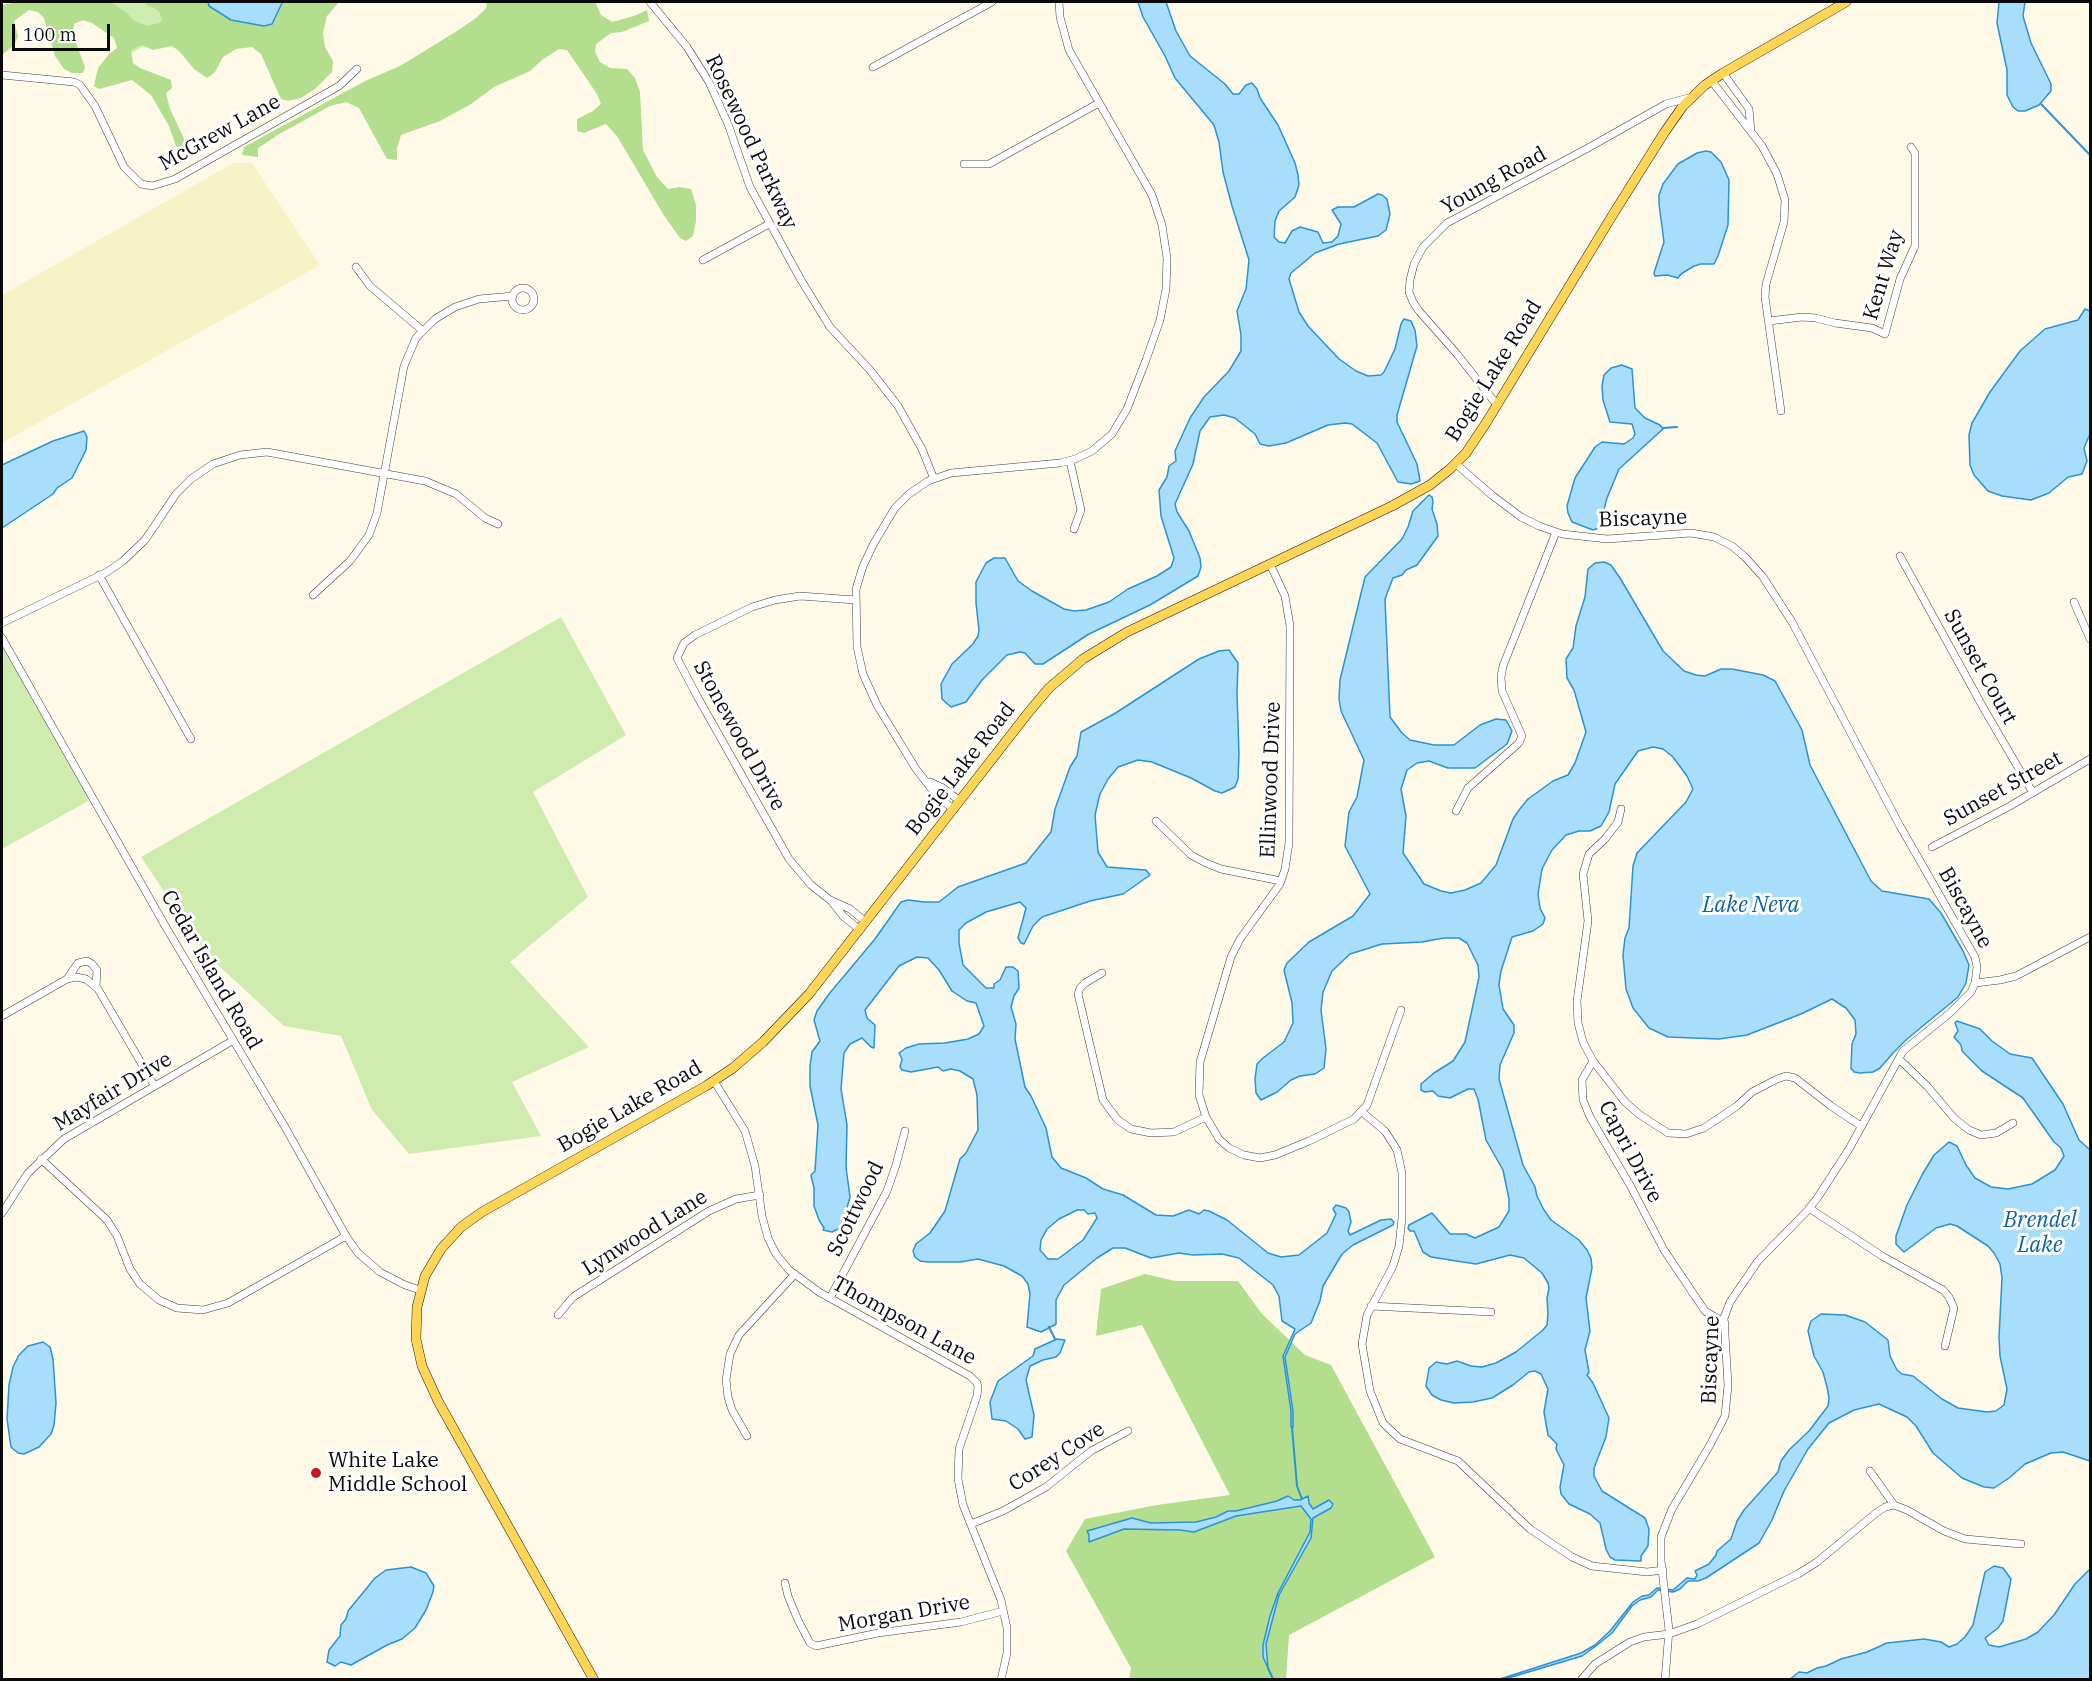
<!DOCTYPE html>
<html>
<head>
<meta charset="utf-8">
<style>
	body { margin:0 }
	#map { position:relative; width:2092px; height:1681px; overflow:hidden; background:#fffae8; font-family:"IBM Plex Serif",serif }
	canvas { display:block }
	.frame { position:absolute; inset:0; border:3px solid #0a0a0a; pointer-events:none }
	.scale { position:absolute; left:12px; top:24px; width:98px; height:27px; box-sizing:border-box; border:3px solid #0a0a0a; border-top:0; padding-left:8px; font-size:18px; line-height:21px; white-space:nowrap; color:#0a0a0a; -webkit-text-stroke:4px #fff; paint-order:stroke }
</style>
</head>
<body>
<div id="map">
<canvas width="2092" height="1681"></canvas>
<div class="frame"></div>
<div class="scale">100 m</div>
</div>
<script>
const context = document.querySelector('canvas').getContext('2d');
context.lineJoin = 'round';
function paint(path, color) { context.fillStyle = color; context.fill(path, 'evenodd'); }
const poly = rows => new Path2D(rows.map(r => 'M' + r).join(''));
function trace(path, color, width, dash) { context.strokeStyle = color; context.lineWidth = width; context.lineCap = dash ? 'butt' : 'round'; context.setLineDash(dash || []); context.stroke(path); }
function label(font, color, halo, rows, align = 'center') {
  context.font = font + ' "IBM Plex Serif",serif'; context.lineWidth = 6; context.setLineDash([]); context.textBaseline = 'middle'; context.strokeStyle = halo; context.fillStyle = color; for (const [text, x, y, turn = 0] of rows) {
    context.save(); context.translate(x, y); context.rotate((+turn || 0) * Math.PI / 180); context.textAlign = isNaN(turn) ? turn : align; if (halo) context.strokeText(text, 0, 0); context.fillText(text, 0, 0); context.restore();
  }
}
const farmland = poly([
	[233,163,252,163,320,265,2,443,2,295]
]);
const green = poly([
	[97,2,222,2,126,56],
	[561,617,626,735,533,792,588,897,510,962,589,1047,512,1082,541,1136,409,1154,372,1110,341,1036,284,1026,205,953,141,857],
	[2,644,90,800,2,849]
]);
const forest = poly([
	[18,2,111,2,127,13,133,20,147,26,159,23,162,20,160,13,155,8,147,6,144,2,208,2,209,6,231,20,264,26,272,24,281,2,339,2,327,16,323,33,325,47,333,61,332,72,315,89,301,98,288,101,281,99,261,54,252,47,236,49,223,57,215,72,207,78,194,69,179,51,172,46,153,50,142,45,131,50,133,63,140,68,171,80,172,88,166,93,170,109,186,143,183,150,176,146,169,126,151,95,132,80,99,89,94,86,98,68,109,54,117,48,114,38,92,23,83,20,74,24,73,35,85,67,83,73,72,73,64,69,55,56,44,18,38,12,29,10,14,21,18,37,14,45,2,55,2,5],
	[486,2,597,2,596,4,601,15,612,22,634,16,647,10,649,21,622,32,611,33,596,44,595,52,600,62,610,68,627,69,635,78,640,92,643,150,657,177,668,189,679,187,691,189,696,205,696,221,693,236,686,241,680,238,663,214,617,136,606,124,584,133,577,131,577,119,593,111,601,104,597,94,567,50,559,49,542,60,530,71,494,87,471,104,440,121,401,135,397,148,397,160,387,159,359,108,346,102,330,106,281,133,258,148,258,157,242,155,244,147,365,81,400,66,457,31,476,18,487,7],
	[1145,1274,1175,1281,1238,1281,1262,1314,1305,1355,1331,1365,1435,1557,1289,1635,1286,1679,1129,1680,1131,1668,1066,1551,1085,1519,1157,1505,1230,1495,1142,1325,1096,1336,1101,1289]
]);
const water = poly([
	[208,2,281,2,282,3,272,24,264,26,231,20,209,6,208,2],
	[1138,2,1166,2,1176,31,1190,56,1225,84,1233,94,1239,94,1246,85,1252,83,1257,89,1260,98,1278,125,1295,163,1298,175,1299,185,1295,197,1279,211,1275,221,1274,237,1279,242,1285,243,1292,231,1300,227,1318,232,1323,243,1332,242,1338,236,1341,224,1332,210,1338,207,1354,207,1378,194,1382,195,1387,199,1390,214,1386,230,1378,236,1339,244,1315,253,1291,273,1289,279,1299,312,1308,326,1339,359,1356,371,1368,376,1381,375,1384,372,1395,349,1401,324,1404,319,1411,321,1415,330,1417,346,1397,415,1397,422,1417,464,1420,481,1411,484,1398,482,1377,443,1352,424,1345,423,1328,425,1286,443,1269,446,1260,444,1255,434,1235,418,1224,415,1210,417,1200,431,1193,464,1175,504,1177,512,1189,531,1200,558,1201,567,1198,576,1150,605,1089,634,1043,664,1035,664,1025,653,1020,652,1007,655,982,680,966,702,951,707,942,699,941,684,952,664,973,644,978,636,979,630,976,603,976,582,986,563,994,558,1005,558,1018,581,1032,591,1064,609,1074,611,1086,610,1109,602,1128,589,1157,576,1171,567,1174,558,1161,516,1159,490,1167,477,1169,466,1176,461,1175,451,1190,418,1204,397,1229,371,1241,351,1241,335,1237,311,1246,289,1249,260,1232,206,1223,172,1219,142,1214,125,1175,78,1165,56,1143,17,1138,2],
	[1999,2,2025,2,2023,16,2031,43,2051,84,2051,91,2039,105,2025,111,2018,111,2013,107,2007,95,2007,70,1997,23,1999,2],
	[1706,151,1711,152,1721,162,1729,180,1728,225,1718,256,1714,264,1701,264,1694,266,1681,274,1678,278,1667,275,1655,276,1654,273,1664,242,1659,204,1659,195,1663,184,1678,164,1697,153,1706,151],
	[2085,309,2090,311,2090,434,2084,448,2087,461,2082,474,2068,477,2049,493,2031,500,2002,496,1988,491,1974,475,1970,465,1969,435,1972,423,1990,392,2020,351,2045,329,2078,320,2085,309],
	[1622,365,1632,369,1635,408,1645,418,1660,425,1663,429,1619,469,1607,498,1599,528,1593,530,1572,522,1568,513,1567,506,1575,478,1595,447,1602,442,1624,444,1633,438,1635,434,1632,424,1610,422,1603,400,1602,386,1604,375,1611,368,1622,365],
	[84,431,87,437,86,450,72,478,57,488,53,494,2,528,2,465,53,441,84,431],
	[1429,495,1432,497,1433,502,1432,509,1437,524,1438,536,1417,565,1406,570,1402,575,1393,578,1385,599,1390,717,1402,733,1410,740,1434,745,1454,745,1480,725,1496,719,1506,720,1512,731,1507,744,1475,768,1448,768,1429,761,1417,763,1407,770,1401,789,1406,816,1403,853,1424,884,1441,891,1451,893,1465,890,1481,883,1496,865,1513,819,1519,810,1528,799,1553,781,1568,775,1575,763,1586,732,1574,690,1567,678,1566,659,1573,648,1576,626,1585,597,1588,569,1595,563,1604,562,1611,565,1620,578,1663,651,1684,671,1696,675,1705,676,1721,669,1732,669,1763,675,1775,681,1802,730,1810,765,1871,881,1882,891,1929,899,1941,913,1963,951,1969,965,1966,983,1958,997,1907,1039,1893,1053,1880,1068,1873,1072,1860,1073,1854,1072,1851,1068,1852,1044,1856,1034,1855,1020,1846,1008,1832,999,1801,1014,1747,1035,1719,1039,1668,1037,1649,1028,1633,1008,1626,989,1623,955,1625,938,1629,928,1633,866,1637,853,1686,802,1693,789,1687,776,1673,757,1663,749,1653,747,1638,751,1615,784,1609,812,1601,826,1590,831,1579,831,1566,835,1552,850,1542,869,1538,894,1540,908,1545,918,1543,924,1533,931,1512,937,1501,971,1499,985,1503,1009,1514,1025,1514,1033,1500,1065,1499,1079,1523,1165,1535,1187,1537,1196,1544,1210,1551,1220,1579,1240,1587,1250,1591,1258,1592,1268,1586,1298,1590,1331,1585,1350,1589,1372,1587,1375,1593,1383,1609,1418,1606,1437,1594,1468,1594,1476,1602,1491,1645,1518,1649,1529,1648,1546,1641,1556,1641,1561,1615,1560,1610,1557,1606,1549,1600,1523,1590,1514,1569,1504,1561,1494,1560,1487,1564,1465,1556,1449,1557,1444,1548,1435,1544,1412,1548,1389,1541,1374,1535,1371,1529,1372,1513,1385,1492,1398,1473,1402,1454,1403,1441,1400,1432,1395,1426,1386,1429,1368,1436,1362,1447,1364,1457,1361,1471,1366,1482,1367,1496,1363,1516,1352,1543,1330,1547,1325,1548,1313,1547,1298,1549,1288,1548,1283,1542,1273,1524,1258,1510,1255,1476,1264,1431,1257,1423,1252,1414,1231,1410,1231,1408,1228,1409,1225,1432,1213,1450,1234,1466,1234,1475,1238,1499,1227,1509,1211,1509,1199,1503,1170,1486,1140,1478,1099,1474,1089,1468,1089,1450,1098,1438,1096,1433,1091,1425,1092,1421,1090,1421,1084,1434,1073,1453,1061,1465,1042,1479,977,1478,965,1467,943,1459,938,1444,938,1422,942,1382,944,1350,954,1332,971,1323,992,1321,1010,1326,1049,1324,1068,1315,1074,1300,1076,1291,1080,1277,1092,1261,1100,1256,1093,1255,1079,1257,1064,1263,1058,1284,1042,1293,1023,1292,1003,1284,970,1287,963,1309,942,1353,916,1370,894,1345,846,1349,812,1357,797,1364,760,1341,711,1339,699,1340,680,1365,577,1402,539,1408,527,1413,511,1429,495],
	[1229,650,1238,663,1237,694,1239,754,1238,779,1235,787,1222,793,1215,791,1191,778,1152,762,1138,760,1118,767,1108,779,1100,794,1095,815,1098,852,1107,867,1146,870,1150,875,1123,894,1090,901,1042,917,1033,926,1024,944,1021,943,1018,938,1026,908,1020,902,986,912,966,923,959,930,959,943,963,965,986,988,994,988,994,984,1000,980,1006,967,1013,967,1018,971,1019,988,1014,996,1011,1007,1016,1024,1015,1039,1025,1087,1031,1096,1046,1128,1052,1157,1061,1168,1086,1178,1103,1189,1123,1195,1156,1215,1173,1216,1189,1210,1199,1214,1204,1210,1209,1211,1227,1220,1268,1253,1281,1257,1299,1255,1327,1233,1336,1214,1333,1209,1336,1205,1346,1208,1349,1212,1351,1222,1348,1231,1350,1235,1381,1220,1391,1219,1394,1222,1393,1225,1353,1245,1342,1254,1323,1286,1320,1301,1311,1323,1295,1334,1285,1357,1293,1411,1293,1427,1291,1427,1291,1411,1283,1356,1295,1329,1282,1321,1279,1296,1273,1285,1239,1258,1222,1254,1193,1255,1179,1253,1151,1258,1125,1248,1113,1248,1097,1258,1064,1285,1056,1300,1056,1324,1041,1332,1027,1327,1030,1294,1028,1284,1022,1276,1004,1266,978,1259,960,1262,928,1262,920,1261,915,1257,913,1251,916,1244,930,1233,945,1211,960,1159,966,1153,978,1130,977,1095,973,1079,960,1071,951,1069,943,1071,938,1067,911,1072,902,1070,900,1067,902,1059,899,1053,906,1048,919,1044,945,1043,968,1039,979,1034,984,1026,976,1003,967,1001,952,991,939,970,928,958,917,957,899,966,865,1010,867,1018,875,1025,874,1048,871,1047,862,1038,850,1044,844,1053,841,1089,847,1125,846,1167,850,1197,844,1219,838,1229,832,1232,823,1230,824,1228,819,1220,814,1206,814,1188,812,1180,811,1175,815,1171,818,1125,810,1086,810,1066,812,1052,820,1041,814,1020,817,1011,829,994,875,939,901,902,908,900,925,902,939,902,958,887,1026,863,1051,832,1055,809,1070,767,1077,756,1081,732,1114,714,1199,659,1219,651,1229,650],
	[1084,1210,1088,1214,1095,1213,1097,1218,1083,1240,1058,1259,1048,1259,1040,1250,1041,1240,1047,1229,1059,1219,1077,1210,1084,1210],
	[1957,1021,1980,1029,1992,1041,2010,1054,2032,1058,2063,1104,2079,1140,2090,1150,2090,1461,2063,1452,2051,1453,2025,1464,2009,1478,1994,1488,1984,1487,1962,1478,1933,1453,1916,1426,1907,1417,1879,1404,1854,1410,1829,1423,1808,1449,1784,1491,1772,1520,1759,1543,1706,1578,1698,1581,1688,1581,1680,1589,1673,1592,1658,1590,1651,1597,1640,1600,1632,1606,1612,1633,1596,1646,1582,1656,1505,1679,1497,1680,1581,1653,1595,1645,1610,1631,1633,1602,1642,1596,1649,1595,1657,1588,1673,1590,1687,1578,1695,1579,1697,1575,1695,1571,1709,1564,1716,1555,1717,1551,1731,1539,1737,1521,1744,1510,1778,1472,1781,1461,1789,1450,1809,1431,1828,1406,1829,1398,1827,1387,1823,1372,1814,1356,1808,1331,1811,1321,1821,1314,1845,1315,1865,1322,1888,1340,1890,1356,1897,1370,1902,1374,1913,1376,1942,1399,1958,1408,1987,1412,1996,1411,2004,1405,2007,1389,2000,1356,1999,1337,2002,1278,2000,1264,1994,1253,1988,1246,1957,1226,1950,1224,1936,1228,1904,1252,1896,1244,1896,1236,1907,1205,1922,1175,1934,1155,1949,1142,1957,1146,1966,1165,1975,1178,1991,1187,2008,1189,2032,1184,2055,1170,2064,1156,2061,1148,2054,1142,2023,1098,1982,1071,1962,1051,1961,1045,1954,1037,1958,1031,1955,1023,1957,1021],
	[1057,1339,1065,1340,1060,1353,1056,1357,1043,1360,1030,1366,1026,1380,1034,1415,1032,1437,1025,1439,1018,1429,1006,1421,992,1419,990,1402,998,1381,1033,1356,1035,1349,1057,1339],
	[43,1342,50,1347,53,1359,56,1403,54,1425,51,1434,39,1447,24,1454,18,1453,11,1447,7,1419,9,1385,13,1367,19,1355,28,1346,43,1342],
	[1288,1496,1294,1500,1300,1500,1308,1496,1309,1503,1313,1509,1329,1500,1333,1504,1331,1508,1313,1518,1311,1538,1279,1595,1266,1644,1268,1668,1263,1657,1263,1645,1270,1616,1278,1593,1310,1532,1311,1519,1301,1506,1236,1516,1194,1532,1180,1530,1124,1529,1089,1542,1089,1535,1087,1531,1132,1518,1151,1523,1196,1522,1216,1517,1228,1511,1236,1511,1277,1501,1288,1496],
	[1994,1566,2003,1568,2011,1579,2003,1621,1998,1628,1985,1638,1989,1645,1999,1647,2026,1639,2038,1632,2054,1615,2075,1584,2090,1569,2090,1679,1790,1679,1799,1672,1807,1673,1817,1668,1826,1666,1841,1659,1867,1652,1887,1643,1924,1639,1941,1642,1949,1647,1957,1644,1965,1637,1973,1625,1985,1572,1994,1566],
	[411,1567,426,1573,434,1586,433,1592,426,1610,415,1628,402,1639,387,1645,351,1665,341,1662,335,1666,327,1662,329,1650,340,1636,341,1625,346,1619,348,1611,375,1578,386,1570,411,1567]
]);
const stream = poly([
	[2041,104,2090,155],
	[1663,428,1677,427],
	[1049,1327,1055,1339],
	[1292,1427,1297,1486,1302,1499],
	[1268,1668,1273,1679]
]);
const minor = poly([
	[650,2,687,47,709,82,728,124,750,187,801,280,830,327,870,370,898,406,922,449,934,479],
	[873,67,992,2],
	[1723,73,1749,109,1751,131],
	[2,75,74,82,80,85,95,106,124,167,141,184,152,186,175,179,339,86,357,69],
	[1711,80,1762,146,1777,174,1785,200,1784,222,1766,284,1765,297,1781,411],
	[964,164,989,164,1099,103],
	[703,260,769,224],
	[356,267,370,286,423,331],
	'512 299a11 11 0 1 1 22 0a11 11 0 1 1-22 0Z',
	[1769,321,1802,317,1816,318,1835,323,1872,328,1885,334,1900,279,1915,246,1915,153,1911,147],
	[1497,405,1457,354,1419,311,1413,302,1409,292,1410,280,1414,264,1423,247,1447,223,1588,148,1666,104,1692,97],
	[1070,461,1081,510,1074,529],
	[1456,464,1493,496,1521,517,1539,526,1562,534,1607,539,1691,533,1714,537,1732,546,1745,557,1763,577,1792,622,1900,826,1975,957,1977,967,1975,983,1971,992,1950,1013,1903,1051,1849,1149,1818,1197,1808,1210,1758,1261,1730,1302,1724,1318,1728,1385,1725,1416,1710,1445,1672,1509,1661,1537,1661,1561,1669,1630,1665,1680],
	[1900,556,1984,709,2033,793],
	[1270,564,1285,596,1290,626,1289,843,1285,869,1280,884,1240,939,1231,957,1200,1062,1199,1095,1206,1117,1219,1139,1229,1148,1244,1155,1260,1158,1275,1155,1309,1141,1354,1119,1367,1105,1401,1010],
	[99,575,191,739],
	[313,595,350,561,369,535,377,513,404,366,416,338,435,319,455,307,479,299,513,296],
	[856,600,800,596,775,600,752,607,695,635,684,643,677,658,697,696,789,859,811,885,830,900,850,909,866,922],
	[2074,602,2090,639],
	[2,623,107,572,123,561,145,540,176,494,191,479,213,464,240,455,267,452,425,481,456,494,485,518,498,524],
	[2,638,167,929,285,1127,346,1236,358,1253,380,1272,405,1285,420,1290],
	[930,782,943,788,960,801],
	[953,809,937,796,916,769,877,705,863,674,857,647,856,589,863,566,874,543,895,508,909,494,928,481,951,473,1060,463,1075,459,1092,451,1112,434,1127,409,1146,360,1160,320,1166,289,1167,258,1162,225,1152,195,1069,50,1060,17,1059,2],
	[1621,809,1618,822,1605,839,1589,854,1583,874,1588,921,1577,1001,1578,1023,1583,1042,1593,1061,1582,1080,1583,1100,1590,1117,1630,1185,1664,1250,1705,1311,1725,1323],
	[1456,811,1468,788,1519,743,1522,736,1502,691,1501,677,1503,666,1556,532],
	[1156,821,1191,855,1206,863,1221,869,1281,881],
	[1932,847,2010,806,2090,759],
	[832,902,843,916,860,930],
	[1102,973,1085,983,1080,988,1078,994,1103,1100,1111,1111,1118,1120,1131,1129,1151,1133,1174,1132,1206,1117],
	[67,979,78,963,87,961,92,964,97,970,96,986],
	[1975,983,2000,980,2016,976,2090,937],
	[2,1016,67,979,76,977,86,979,98,989,154,1085],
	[1899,1059,1927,1086,1954,1118,1969,1130,1981,1135,1996,1133,2013,1123],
	[1593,1061,1625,1102,1640,1115,1668,1133,1686,1134,1704,1128,1737,1106,1752,1092,1777,1079,1786,1076,1795,1078,1831,1106,1861,1126],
	[714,1081,745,1131,755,1166,762,1216,768,1238,776,1254,789,1270,819,1292,970,1376,977,1383,978,1387,977,1396,959,1449,958,1479,963,1505,1001,1600,1007,1628,1007,1653,1001,1680],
	[1362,1112,1385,1131,1397,1150,1402,1173,1402,1218,1399,1246,1393,1266,1367,1315,1362,1344,1370,1391,1383,1423,1400,1439,1458,1461,1530,1529,1572,1557,1592,1566,1647,1572,1663,1570],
	[41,1159,107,1220,117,1236,130,1269,140,1284,159,1300,177,1308,203,1310,228,1303,346,1236],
	[1809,1208,1882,1256,1943,1290,1949,1297,1954,1308,1945,1346],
	[2,1213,28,1173,64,1139,232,1041],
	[830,1298,887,1191,896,1165,905,1131],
	[1371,1306,1491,1312],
	[558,1315,573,1297,709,1211,736,1199,760,1195],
	[747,1436,732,1410,728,1397,726,1380,730,1354,739,1335,795,1274],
	[1870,1471,1894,1505,1907,1510,1944,1531,1965,1539,2021,1544],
	[971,1524,1003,1511,1046,1487,1091,1451,1128,1431],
	[785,1583,788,1596,798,1620,810,1643,816,1646,878,1633,961,1622,1003,1611],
	[1581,1680,1595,1664,1630,1642,1644,1637,1669,1634,1697,1624,1798,1574,1817,1562,1876,1513,1885,1507,1894,1505]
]);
const major = poly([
	[594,1680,438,1401,422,1366,416,1339,417,1307,425,1276,441,1249,461,1227,482,1212,706,1086,733,1068,763,1042,809,994,1028,713,1049,688,1083,659,1127,632,1392,506,1430,485,1450,469,1466,453,1486,423,1612,216,1664,133,1683,106,1705,85,1723,73,1846,2]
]);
const markers = [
	[316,1473,6,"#c41922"]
];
const streetNames = [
	["McGrew Lane",220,133,-29],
	["Rosewood Parkway",751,142,65],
	["Young Road",1494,181,-29],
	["Kent Way",1884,275,-73],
	["Bogie Lake Road",1494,371,-58],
	["Biscayne",1643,519,-2],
	["Sunset Court",1980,667,61],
	["Stonewood Drive",739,736,61],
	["Bogie Lake Road",961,769,-52],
	["Ellinwood Drive",1271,780,-88],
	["Sunset Street",2003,789,-29],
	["Biscayne",1965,908,61],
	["Cedar Island Road",211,970,60],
	["Mayfair Drive",113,1092,-31],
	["Bogie Lake Road",630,1107,-30],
	["Capri Drive",1630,1152,62],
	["Scottwood",856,1209,-64],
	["Lynwood Lane",645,1233,-32],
	["Thompson Lane",904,1321,29],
	["Biscayne",1711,1360,-88],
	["Corey Cove",1057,1457,-33],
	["Morgan Drive",904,1614,-10]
];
const poiNames = [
	["White Lake",328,1461],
	["Middle School",328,1485]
];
const waterNames = [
	["Lake Neva",1751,906],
	["Brendel",2040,1221],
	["Lake",2040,1246]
];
paint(farmland, '#f7f2c6');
paint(green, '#cfecaf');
paint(forest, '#b2de8d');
paint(water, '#a8ddfb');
trace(water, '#2993d8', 1.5);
trace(stream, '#2993d8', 2);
trace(minor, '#3d3d3d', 8);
trace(major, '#1b1b1b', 10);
trace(minor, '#fff', 7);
trace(major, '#ffd558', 9);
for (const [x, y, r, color] of markers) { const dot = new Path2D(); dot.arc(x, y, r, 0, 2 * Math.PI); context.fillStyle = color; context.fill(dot); trace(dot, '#fff', 2); }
label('21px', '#0a0a0a', '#fff', streetNames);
label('21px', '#0a0a0a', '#fff', poiNames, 'left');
label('italic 22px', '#0c63a4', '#fff', waterNames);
</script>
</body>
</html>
